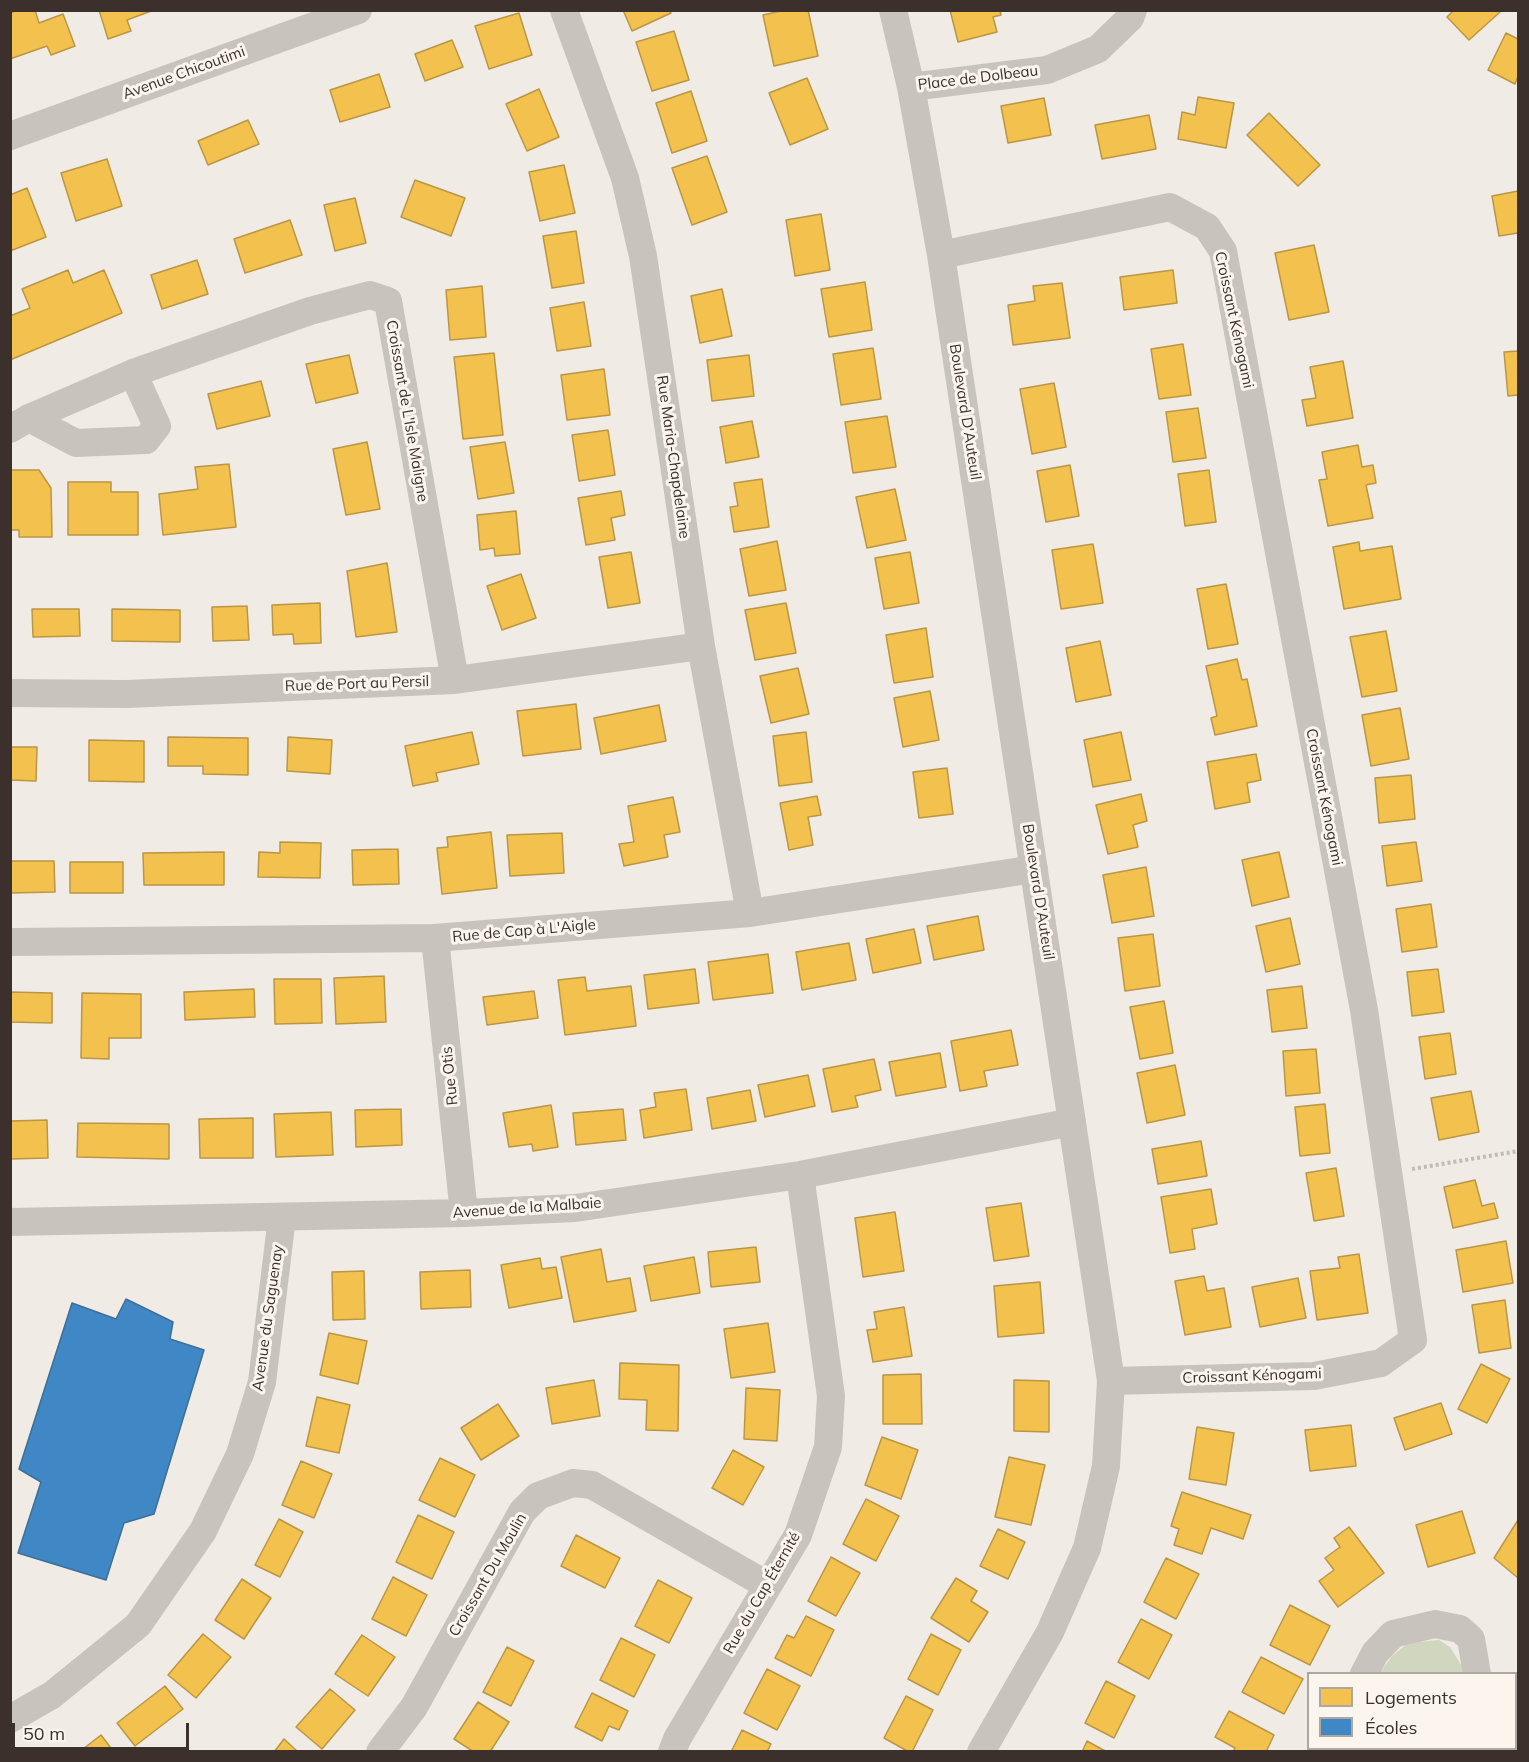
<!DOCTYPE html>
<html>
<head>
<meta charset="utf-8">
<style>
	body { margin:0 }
	#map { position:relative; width:1529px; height:1762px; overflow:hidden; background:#f0ebe5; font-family:Mulish,sans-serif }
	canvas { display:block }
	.frame { position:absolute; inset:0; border:12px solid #3b302b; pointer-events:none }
	.legend { position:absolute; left:1307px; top:1672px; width:210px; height:78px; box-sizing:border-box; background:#fbf5ee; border:2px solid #aea6a0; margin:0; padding:8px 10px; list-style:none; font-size:18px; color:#3b302b }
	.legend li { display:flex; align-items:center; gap:12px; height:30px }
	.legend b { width:30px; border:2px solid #aea6a0 }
	.scale { position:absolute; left:12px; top:1723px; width:177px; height:27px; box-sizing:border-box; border:3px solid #3b302b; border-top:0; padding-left:8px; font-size:18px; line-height:21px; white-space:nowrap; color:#3b302b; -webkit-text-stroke:4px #fbf5ee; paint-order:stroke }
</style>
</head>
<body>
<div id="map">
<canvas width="1529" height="1762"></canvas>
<div class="frame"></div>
<ul class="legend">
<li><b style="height:16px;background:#f2c14e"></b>Logements</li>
<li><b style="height:16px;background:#3f88c5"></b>Écoles</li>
</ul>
<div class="scale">50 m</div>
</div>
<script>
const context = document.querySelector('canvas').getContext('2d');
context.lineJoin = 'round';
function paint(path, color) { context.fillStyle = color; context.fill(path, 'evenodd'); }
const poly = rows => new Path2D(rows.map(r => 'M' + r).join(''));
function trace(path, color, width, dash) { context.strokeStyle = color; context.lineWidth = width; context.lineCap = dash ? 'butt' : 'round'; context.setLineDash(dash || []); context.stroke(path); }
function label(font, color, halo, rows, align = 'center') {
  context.font = font + ' Mulish,sans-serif'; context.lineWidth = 6; context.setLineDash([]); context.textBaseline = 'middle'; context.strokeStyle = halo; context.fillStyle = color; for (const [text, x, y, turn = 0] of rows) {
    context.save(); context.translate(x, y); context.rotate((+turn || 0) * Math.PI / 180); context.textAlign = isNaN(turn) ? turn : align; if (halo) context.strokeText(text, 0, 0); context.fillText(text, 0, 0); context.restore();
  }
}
const green = poly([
	[1439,1640,1450,1647,1463,1668,1463,1674,1379,1674,1392,1656,1408,1643],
	[1339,1748,1475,1748,1475,1751,1337,1752]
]);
const homes = poly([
	[18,10,35,10,39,23,63,14,75,46,51,55,47,46,10,59,10,13,18,10],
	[99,10,154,10,127,20,131,31,108,39,99,10],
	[623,10,669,10,671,13,632,31,623,10],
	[785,10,808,10,818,56,774,66,763,15,785,10],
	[950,10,1000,10,1001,15,993,17,997,32,958,42,950,10],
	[1454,10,1499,10,1500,12,1469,40,1447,17,1454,10],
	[519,13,532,55,489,69,475,26,519,13],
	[674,31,689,80,652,91,636,42,674,31],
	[1506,33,1518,39,1518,76,1515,84,1488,70,1506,33],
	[452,40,463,67,425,81,415,54,452,40],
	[379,74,390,107,340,122,330,90,379,74],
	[807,78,828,129,790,145,769,93,807,78],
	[539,89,559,137,527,151,506,104,539,89],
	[691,91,707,141,672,153,656,103,691,91],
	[1198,97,1234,103,1226,148,1178,139,1182,112,1195,115,1198,97],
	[1044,98,1051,135,1008,143,1001,106,1044,98],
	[1269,113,1320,165,1298,186,1247,135,1269,113],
	[1149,115,1156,149,1102,159,1095,125,1149,115],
	[248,120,259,144,208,165,198,141,248,120],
	[707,156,727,212,692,225,672,168,707,156],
	[107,159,122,206,76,221,61,173,107,159],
	[564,165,575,213,540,221,529,172,564,165],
	[415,180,465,198,451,236,401,217,415,180],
	[27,188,46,237,10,251,10,195,27,188],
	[1518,191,1518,233,1499,236,1492,196,1518,191],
	[355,198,366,243,335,251,324,205,355,198],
	[821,214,830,270,795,276,786,220,821,214],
	[290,220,302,255,245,273,234,239,290,220],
	[576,231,584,283,552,288,543,236,576,231],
	[1314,245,1329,312,1289,320,1275,253,1314,245],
	[197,260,208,294,162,309,151,275,197,260],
	[68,270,73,283,104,270,122,313,10,360,10,316,30,308,22,289,68,270],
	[1173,270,1177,303,1124,310,1120,277,1173,270],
	[865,282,872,330,829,337,821,289,865,282],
	[1062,283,1070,338,1013,345,1008,305,1035,301,1033,286,1062,283],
	[482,286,486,337,450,340,446,290,482,286],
	[722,289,732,336,700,343,691,296,722,289],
	[584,302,591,346,557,351,550,308,584,302],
	[1183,344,1191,395,1159,399,1151,349,1183,344],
	[873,348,881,399,841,405,833,354,873,348],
	[1518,351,1518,395,1508,396,1504,352,1518,351],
	[494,353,503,435,463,439,454,357,494,353],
	[349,355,358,393,316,403,306,364,349,355],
	[749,355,754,396,712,401,707,360,749,355],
	[1343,361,1353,418,1307,426,1302,400,1316,398,1310,367,1343,361],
	[604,369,610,415,567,420,561,375,604,369],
	[261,381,270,416,217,429,208,394,261,381],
	[1054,383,1066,447,1032,454,1020,389,1054,383],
	[1198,408,1206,458,1173,462,1166,412,1198,408],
	[887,416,896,467,853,473,845,422,887,416],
	[752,421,759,457,726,463,720,427,752,421],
	[608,430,615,475,579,481,572,435,608,430],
	[367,442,380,509,346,515,333,449,367,442],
	[505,442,514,493,478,499,470,447,505,442],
	[1358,445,1362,467,1373,465,1376,483,1366,485,1373,518,1328,526,1319,480,1327,479,1322,452,1358,445],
	[229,464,236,527,163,535,159,494,198,489,195,467,229,464],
	[1070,465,1079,516,1046,522,1037,471,1070,465],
	[10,470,39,470,51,488,52,537,19,537,19,530,10,530,10,470],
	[1209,470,1216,522,1185,526,1178,474,1209,470],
	[762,479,769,527,734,532,730,507,738,506,734,483,762,479],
	[68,482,111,482,111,492,138,492,138,535,68,535,68,482],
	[895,489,906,540,867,548,856,497,895,489],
	[621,491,625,515,611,518,615,540,586,545,578,498,621,491],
	[516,511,520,554,495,556,494,548,480,550,477,515,516,511],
	[777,541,786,590,749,596,740,549,777,541],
	[1359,542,1360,551,1392,546,1401,599,1344,609,1333,547,1359,542],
	[1093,544,1103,603,1061,609,1052,550,1093,544],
	[631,552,640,603,608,608,599,557,631,552],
	[910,552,919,603,884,609,875,558,910,552],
	[387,563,397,632,356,637,347,571,387,563],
	[521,574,536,618,502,630,487,586,521,574],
	[1226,584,1238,644,1208,649,1197,589,1226,584],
	[320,603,321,643,294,644,293,634,273,635,272,605,320,603],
	[786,603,796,653,755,660,745,610,786,603],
	[247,606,249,640,213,641,212,607,247,606],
	[32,609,79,609,80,636,33,637,32,609],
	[112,609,180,610,180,642,112,641,112,609],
	[926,628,933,677,894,683,886,635,926,628],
	[1386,631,1397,691,1362,697,1350,637,1386,631],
	[1100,641,1111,695,1076,702,1066,648,1100,641],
	[1237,659,1242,680,1247,679,1257,726,1215,735,1211,718,1217,716,1206,666,1237,659],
	[798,668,809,714,771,723,760,676,798,668],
	[930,691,939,740,903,747,894,698,930,691],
	[576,704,581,749,523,756,517,711,576,704],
	[659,705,666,741,601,754,594,718,659,705],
	[1400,708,1409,759,1371,766,1362,715,1400,708],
	[472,732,479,764,436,773,438,781,413,786,405,746,472,732],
	[806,732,812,782,779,786,773,736,806,732],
	[1121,732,1131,780,1093,787,1084,740,1121,732],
	[168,737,248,738,248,775,203,774,203,766,168,766,168,737],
	[288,737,332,740,330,774,287,771,288,737],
	[89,740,144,741,144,782,89,781,89,740],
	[10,747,37,747,36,781,10,780,10,747],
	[1256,754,1261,780,1247,783,1250,802,1215,809,1207,762,1256,754],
	[947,768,953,814,919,818,913,772,947,768],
	[1411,775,1415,819,1379,823,1375,778,1411,775],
	[1141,794,1147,821,1133,825,1138,847,1108,854,1096,805,1141,794],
	[817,796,821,815,808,817,813,845,789,850,780,803,817,796],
	[673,797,680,832,664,835,668,857,624,866,619,844,634,842,628,806,673,797],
	[491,832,497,888,442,894,437,848,448,847,447,837,491,832],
	[562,833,564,873,510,876,507,835,562,833],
	[280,842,321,843,320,878,258,877,259,852,280,853,280,842],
	[1416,842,1422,881,1387,886,1382,846,1416,842],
	[398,849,399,884,353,885,352,850,398,849],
	[224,852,224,885,144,885,143,853,224,852],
	[1279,852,1289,897,1252,906,1242,860,1279,852],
	[10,861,54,861,55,892,10,893,10,861],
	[70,862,123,862,123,893,70,893,70,862],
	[1146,867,1154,916,1112,923,1103,875,1146,867],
	[1431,904,1437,947,1402,952,1396,909,1431,904],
	[978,916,984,950,934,960,927,926,978,916],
	[1290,918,1300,964,1266,972,1256,926,1290,918],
	[914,929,921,963,873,973,866,939,914,929],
	[1153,934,1160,986,1125,991,1118,938,1153,934],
	[849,943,856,980,802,990,796,952,849,943],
	[768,954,773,993,713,1000,708,962,768,954],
	[695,969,699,1003,648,1009,644,975,695,969],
	[1438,969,1444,1012,1412,1016,1407,972,1438,969],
	[384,976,386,1022,336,1024,334,978,384,976],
	[585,977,587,991,631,986,636,1026,565,1035,558,980,585,977],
	[274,979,321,979,322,1023,275,1024,274,979],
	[1302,986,1307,1028,1272,1032,1267,990,1302,986],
	[254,989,255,1017,185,1020,184,992,254,989],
	[534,991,538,1018,487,1025,483,997,534,991],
	[10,992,52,993,52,1023,10,1022,10,992],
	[82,993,141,994,141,1038,109,1038,109,1059,81,1058,82,993],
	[1164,1001,1173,1053,1140,1059,1130,1007,1164,1001],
	[1011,1030,1018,1065,984,1071,987,1086,960,1091,951,1041,1011,1030],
	[1450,1033,1456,1074,1425,1079,1419,1037,1450,1033],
	[1316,1049,1320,1093,1286,1096,1283,1051,1316,1049],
	[940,1053,946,1087,896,1096,889,1062,940,1053],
	[874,1059,881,1090,855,1096,858,1107,832,1112,823,1069,874,1059],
	[1175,1065,1185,1115,1147,1123,1137,1073,1175,1065],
	[808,1075,815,1106,765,1117,758,1085,808,1075],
	[686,1089,692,1130,644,1138,640,1110,656,1107,654,1093,686,1089],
	[750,1090,756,1121,712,1129,707,1098,750,1090],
	[1471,1091,1479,1132,1439,1140,1431,1098,1471,1091],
	[1325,1104,1330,1153,1300,1156,1295,1107,1325,1104],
	[551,1105,558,1147,533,1151,532,1144,509,1147,503,1113,551,1105],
	[401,1109,402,1145,356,1147,355,1110,401,1109],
	[623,1109,626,1140,576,1145,573,1113,623,1109],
	[331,1112,333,1155,276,1157,274,1114,331,1112],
	[253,1118,253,1158,200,1158,199,1119,253,1118],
	[47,1120,48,1158,10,1159,10,1121,47,1120],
	[78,1123,169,1124,169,1159,77,1157,78,1123],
	[1201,1141,1207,1176,1158,1184,1152,1149,1201,1141],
	[1336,1168,1344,1216,1314,1221,1306,1173,1336,1168],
	[1475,1180,1482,1206,1494,1203,1498,1218,1453,1228,1444,1187,1475,1180],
	[1211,1189,1217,1224,1192,1229,1195,1249,1170,1253,1161,1197,1211,1189],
	[1021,1203,1029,1256,994,1261,986,1208,1021,1203],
	[895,1212,904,1271,863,1277,855,1218,895,1212],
	[1506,1241,1513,1283,1463,1292,1456,1250,1506,1241],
	[756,1247,760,1282,711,1287,708,1252,756,1247],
	[601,1249,607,1282,630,1278,636,1311,574,1322,561,1257,601,1249],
	[1359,1254,1368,1313,1317,1320,1310,1271,1340,1268,1338,1257,1359,1254],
	[694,1257,700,1293,651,1301,644,1266,694,1257],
	[540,1258,542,1269,556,1267,562,1298,509,1308,501,1265,540,1258],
	[470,1270,471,1307,421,1309,420,1272,470,1270],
	[364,1271,365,1319,333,1320,332,1272,364,1271],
	[1204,1276,1207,1291,1224,1288,1231,1327,1185,1335,1175,1281,1204,1276],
	[1298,1278,1306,1318,1260,1327,1252,1287,1298,1278],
	[1040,1282,1044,1333,998,1337,994,1286,1040,1282],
	[1505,1300,1511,1348,1479,1353,1472,1305,1505,1300],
	[904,1307,912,1356,873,1362,867,1330,877,1329,874,1312,904,1307],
	[768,1323,775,1372,731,1378,724,1329,768,1323],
	[329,1333,367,1341,358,1384,320,1375,329,1333],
	[620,1363,679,1365,678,1431,646,1430,647,1400,619,1399,620,1363],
	[1481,1364,1510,1379,1487,1423,1458,1409,1481,1364],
	[921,1374,922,1424,883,1424,883,1375,921,1374],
	[594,1380,600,1416,552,1424,546,1388,594,1380],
	[1014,1380,1049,1381,1049,1432,1014,1431,1014,1380],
	[746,1388,780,1390,777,1441,744,1439,746,1388],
	[317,1397,350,1405,339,1453,306,1446,317,1397],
	[1441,1403,1452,1434,1405,1450,1394,1418,1441,1403],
	[498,1404,519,1436,481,1460,461,1428,498,1404],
	[1351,1425,1356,1466,1310,1471,1305,1430,1351,1425],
	[1197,1427,1234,1433,1226,1485,1189,1479,1197,1427],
	[882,1437,918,1450,901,1499,865,1485,882,1437],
	[733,1450,764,1467,743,1505,712,1488,733,1450],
	[1009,1457,1045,1465,1031,1525,995,1517,1009,1457],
	[440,1458,475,1475,455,1517,419,1500,440,1458],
	[301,1461,332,1474,314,1518,282,1505,301,1461],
	[1182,1492,1251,1515,1243,1539,1211,1528,1202,1554,1174,1545,1179,1529,1171,1526,1182,1492],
	[866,1499,899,1516,876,1561,843,1544,866,1499],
	[1462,1511,1475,1553,1428,1567,1416,1525,1462,1511],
	[418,1515,454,1532,432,1579,396,1562,418,1515],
	[279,1519,303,1532,280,1577,255,1565,279,1519],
	[1518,1520,1518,1578,1494,1558,1518,1520],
	[1349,1527,1384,1573,1338,1607,1319,1581,1334,1570,1325,1558,1340,1547,1334,1538,1349,1527],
	[998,1529,1025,1542,1008,1579,980,1566,998,1529],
	[576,1535,620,1558,605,1588,561,1566,576,1535],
	[831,1557,860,1573,836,1616,808,1601,831,1557],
	[1166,1558,1199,1574,1176,1619,1144,1602,1166,1558],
	[393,1577,427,1595,406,1636,372,1619,393,1577],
	[956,1578,977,1591,971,1601,988,1612,969,1642,931,1618,956,1578],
	[242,1579,271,1598,244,1639,215,1620,242,1579],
	[658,1580,692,1598,669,1643,635,1626,658,1580],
	[1290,1605,1330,1626,1310,1665,1270,1645,1290,1605],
	[806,1616,834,1630,811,1676,775,1658,787,1635,794,1638,806,1616],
	[1141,1619,1172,1635,1149,1679,1118,1662,1141,1619],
	[203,1634,231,1657,196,1698,168,1675,203,1634],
	[931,1634,961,1650,938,1695,908,1679,931,1634],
	[362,1635,395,1657,368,1696,335,1674,362,1635],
	[621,1638,655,1655,634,1697,600,1680,621,1638],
	[507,1647,534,1661,511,1706,483,1692,507,1647],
	[1261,1657,1303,1679,1284,1714,1242,1692,1261,1657],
	[767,1669,800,1686,777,1730,744,1713,767,1669],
	[1106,1681,1135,1696,1114,1738,1085,1723,1106,1681],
	[165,1686,183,1709,135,1746,117,1723,165,1686],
	[330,1689,355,1710,322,1749,296,1727,330,1689],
	[592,1693,628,1711,619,1730,609,1726,602,1741,575,1727,592,1693],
	[906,1696,933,1710,912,1752,909,1752,884,1738,906,1696],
	[478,1702,509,1722,490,1752,474,1752,454,1739,478,1702],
	[1229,1711,1274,1735,1266,1752,1233,1752,1235,1748,1215,1737,1229,1711],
	[742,1730,771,1744,767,1752,731,1752,742,1730],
	[101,1735,114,1752,79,1752,101,1735],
	[284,1739,298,1752,274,1752,284,1739],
	[1087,1741,1107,1752,1082,1752,1087,1741]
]);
const schools = poly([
	[126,1299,173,1322,170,1339,204,1350,154,1514,124,1523,106,1580,18,1553,41,1482,19,1469,72,1303,116,1319,126,1299]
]);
const path = poly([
	[1412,1169,1518,1151]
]);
const street = poly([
	[564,10,625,178,643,256,701,646,750,913],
	[893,10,911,87,941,255,1111,1381,1106,1466,1087,1548,1050,1632,981,1752],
	[911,87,1047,70,1098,49,1130,18,1133,10],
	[10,136,358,10],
	[941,255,1170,207,1207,227,1223,251,1364,1010,1413,1340,1381,1363,1314,1376,1111,1381],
	[29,418,76,443,146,440,157,426,133,373],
	[10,429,29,418,133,373,310,311,370,295,388,301,455,680],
	[10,693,127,694,455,680,701,646],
	[435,938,464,1213],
	[10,942,435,938,750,913,1034,869],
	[10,1222,464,1213,575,1208,800,1175,1072,1122],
	[1364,1674,1375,1653,1393,1634,1435,1624,1460,1629,1471,1639,1477,1674],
	[10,1719,52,1695,138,1625,203,1531,240,1454,262,1382,282,1217],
	[1490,1748,1490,1752],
	[380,1752,414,1707,522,1512,538,1496,573,1483,592,1485,767,1585],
	[672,1752,677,1739,798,1535,828,1447,831,1396,800,1175],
	[1323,1752,1325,1748]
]);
const streetNames = [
	["Avenue Chicoutimi",184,73,-20],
	["Place de Dolbeau",978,78,-7],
	["Croissant Kénogami",1234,320,78],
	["Croissant de L'Isle Maligne",407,411,80],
	["Boulevard D'Auteuil",965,412,81],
	["Rue Maria-Chapdelaine",673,457,82],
	["Rue de Port au Persil",357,684,-2],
	["Croissant Kénogami",1324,797,79],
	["Boulevard D'Auteuil",1038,892,81],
	["Rue de Cap à L'Aigle",524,931,-5],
	["Rue Otis",450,1076,-96],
	["Avenue de la Malbaie",527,1208,-4],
	["Avenue du Saguenay",268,1318,-82],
	["Croissant Kénogami",1252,1376,-2],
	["Croissant Du Moulin",488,1575,-60],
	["Rue du Cap Éternité",762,1593,-60]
];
paint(green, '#d1d6bf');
paint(homes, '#f2c14e');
trace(homes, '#bb9644', 1.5);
paint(schools, '#3f88c5');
trace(schools, '#3e6e97', 1.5);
trace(path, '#c2bbb6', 4, [3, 3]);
trace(street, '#c9c3be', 28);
label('15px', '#3b302b', '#fbf5ee', streetNames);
</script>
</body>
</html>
